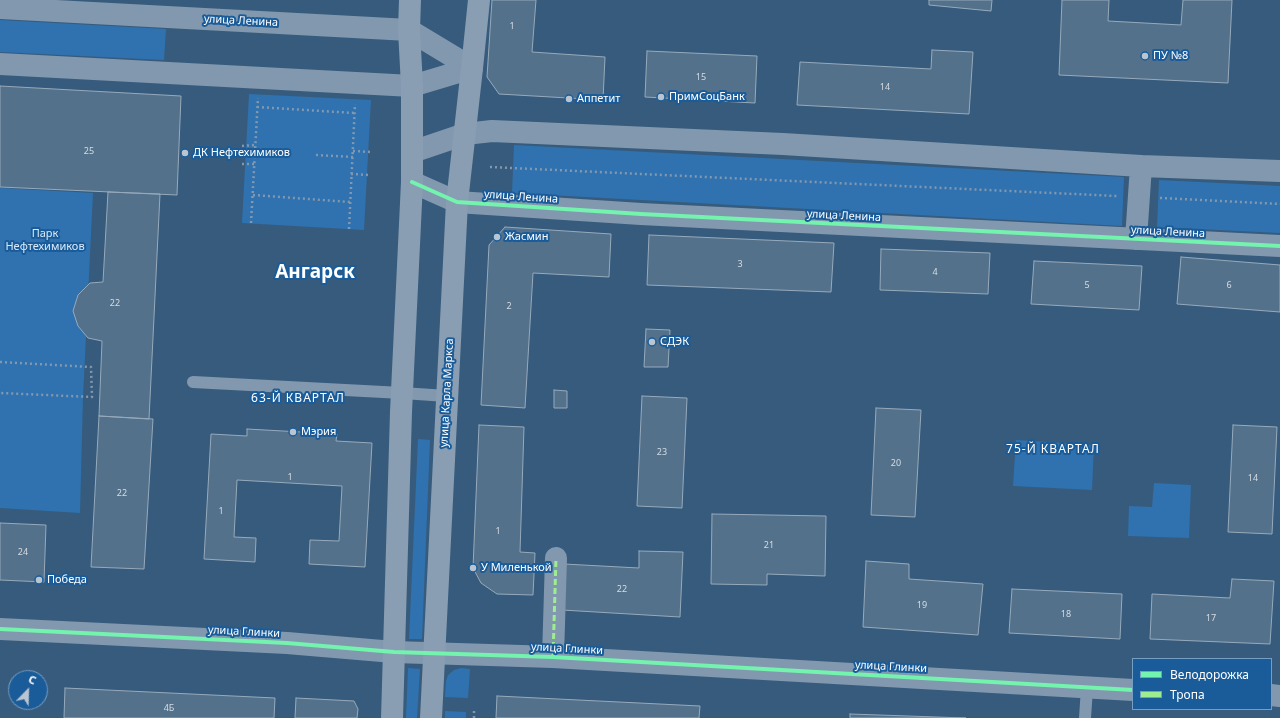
<!DOCTYPE html>
<html>
<head>
<meta charset="utf-8">
<style>
	body { margin:0 }
	#map { position:relative; width:1280px; height:718px; overflow:hidden; background:#375b7c; font-family:"Noto Sans",sans-serif }
	canvas { display:block }
	.legend { position:absolute; left:1132px; top:658px; width:140px; height:52px; box-sizing:border-box; background:#1a5c99; border:1px solid #769dc2; margin:0; padding:5px 7px; list-style:none; font-size:12px; color:#fff }
	.legend li { display:flex; align-items:center; gap:8px; height:20px }
	.legend b { width:20px; border:1px solid #769dc2 }
	.north { position:absolute; left:8px; top:670px; width:40px; height:40px; box-sizing:border-box; background:#1a5c99; border:1px solid #769dc2; border-radius:50%; rotate:23deg; font-size:11px; font-weight:700; line-height:16px; text-align:center; color:#fff }
	.north::after { content:''; display:block; margin:auto; width:14px; height:18px; background:#b9c6d1; clip-path:polygon(50% 0,100% 100%,50% 72%,0 100%) }
</style>
</head>
<body>
<div id="map">
<canvas width="1280" height="718"></canvas>
<ul class="legend">
<li><b style="height:5px;background:#73f3ae"></b>Велодорожка</li>
<li><b style="height:5px;background:#9fed91"></b>Тропа</li>
</ul>
<div class="north">С</div>
</div>
<script>
const context = document.querySelector('canvas').getContext('2d');
context.lineJoin = 'round';
function paint(path, color) { context.fillStyle = color; context.fill(path, 'evenodd'); }
const poly = rows => new Path2D(rows.map(r => 'M' + r).join(''));
function trace(path, color, width, dash) { context.strokeStyle = color; context.lineWidth = width; context.lineCap = dash ? 'butt' : 'round'; context.setLineDash(dash || []); context.stroke(path); }
function label(font, color, halo, rows, align = 'center') {
  context.font = font + ' "Noto Sans",sans-serif'; context.lineWidth = 4; context.setLineDash([]); context.textBaseline = 'middle'; context.strokeStyle = halo; context.fillStyle = color; for (const [text, x, y, turn = 0] of rows) {
    context.save(); context.translate(x, y); context.rotate((+turn || 0) * Math.PI / 180); context.textAlign = isNaN(turn) ? turn : align; if (halo) context.strokeText(text, 0, 0); context.fillText(text, 0, 0); context.restore();
  }
}
const green = poly([
	[0,20,166,29,164,60,0,52],
	[249,94,371,100,364,230,242,223],
	[514,145,1124,177,1122,226,512,193],
	[1159,180,1280,186,1280,233,1157,227],
	[0,188,93,193,83,397,80,513,0,508],
	[418,439,430,440,422,639,409,639],
	[1016,440,1094,445,1092,490,1013,486],
	[1154,483,1191,485,1189,538,1128,536,1129,506,1152,507],
	[408,668,420,669,417,718,406,718],
	[461,668,470,669,468,698,445,697,446,681,448,675,454,670],
	[445,711,466,712,466,718,445,718]
]);
const building = poly([
	[492,0,536,0,532,52,605,57,603,100,499,94,487,77,492,0],
	[929,0,992,0,991,11,929,5,929,0],
	[1062,0,1109,0,1108,21,1181,25,1183,0,1232,0,1228,83,1059,75,1062,0],
	[932,50,973,52,969,114,797,105,800,62,931,69,932,50],
	[647,51,757,56,755,103,645,97,647,51],
	[0,86,181,96,177,195,0,187,0,86],
	[108,192,160,194,149,419,99,416,102,341,88,338,78,326,73,311,78,295,90,283,103,282,108,192],
	[505,227,611,234,609,277,533,273,525,408,481,405,489,245,505,227],
	[649,235,834,243,831,292,647,285,649,235],
	[881,249,990,253,988,294,880,290,881,249],
	[1181,257,1280,265,1280,312,1177,304,1181,257],
	[1034,261,1142,266,1139,310,1031,304,1034,261],
	[646,329,670,330,668,367,644,367,646,329],
	[554,390,567,391,567,408,554,408,554,390],
	[642,396,687,398,682,508,637,506,642,396],
	[876,408,921,410,915,517,871,515,876,408],
	[99,416,153,419,144,569,91,567,99,416],
	[479,425,524,427,520,552,535,553,533,595,497,594,481,583,473,568,479,425],
	[1233,425,1277,427,1272,534,1228,532,1233,425],
	[247,429,337,434,336,441,372,443,365,567,309,564,310,540,339,541,342,486,237,480,234,537,256,538,255,562,204,559,211,434,247,436,247,429],
	[712,514,826,516,825,576,767,574,767,585,711,584,712,514],
	[0,523,46,525,44,582,0,580,0,523],
	[639,551,683,552,680,617,562,610,564,564,639,568,639,551],
	[866,561,909,564,909,579,983,584,978,635,863,627,866,561],
	[1232,579,1274,581,1270,644,1150,639,1152,594,1230,598,1232,579],
	[1012,589,1122,594,1120,639,1009,633,1012,589],
	[65,688,275,698,274,718,64,718,65,688],
	[497,696,700,706,699,718,496,718,497,696],
	[296,698,354,701,358,709,357,718,295,718,296,698],
	[850,714,966,718,850,718,850,714]
]);
const path = poly([
	[257,107,354,113],
	[242,146,255,145],
	[353,151,372,152],
	[316,155,353,157],
	[242,164,254,164],
	[490,167,1117,196],
	[351,174,370,175],
	[253,195,350,202],
	[1160,198,1280,204],
	[251,223,258,98],
	[349,229,355,104],
	[0,362,91,367,92,397,0,393],
	[474,718,474,708]
]);
const lane = poly([
	[193,382,402,393,447,396],
	[1085,718,1087,688]
]);
const street = poly([
	[0,8,409,30,472,68],
	[0,64,412,86,472,68],
	[412,152,465,134,492,131,783,144,1141,166,1280,171],
	[412,182,457,202,641,214,1280,246],
	[1136,239,1141,166],
	[0,629,287,643,394,652,553,657,1133,690],
	[553,657,556,558],
	[1271,695,1280,696]
]);
const secondary = poly([
	[392,718,401,412,412,182,412,86,409,30,410,0],
	[431,718,457,202,472,68,479,0]
]);
const quiet = poly([
	[553,657,556,558]
]);
const cycleway = poly([
	[412,182,457,202,641,214,1280,246],
	[0,629,287,643,394,652,553,657,1133,690]
]);
const markers = [
	[1145,56,4,"#b9c6d1"],
	[661,97,4,"#b9c6d1"],
	[569,99,4,"#b9c6d1"],
	[185,153,4,"#b9c6d1"],
	[497,237,4,"#b9c6d1"],
	[652,342,4,"#b9c6d1"],
	[293,432,4,"#b9c6d1"],
	[473,568,4,"#b9c6d1"],
	[39,580,4,"#b9c6d1"]
];
const numberNames = [
	["1",512,26],
	["15",701,77],
	["14",885,87],
	["25",89,151],
	["3",740,264],
	["4",935,272],
	["5",1087,285],
	["6",1229,285],
	["22",115,303],
	["2",509,306],
	["23",662,452],
	["20",896,463],
	["1",290,477],
	["14",1253,478],
	["22",122,493],
	["1",221,511],
	["1",498,531],
	["21",769,545],
	["24",23,552],
	["22",622,589],
	["19",922,605],
	["18",1066,614],
	["17",1211,618],
	["4Б",169,708]
];
const streetNames = [
	["улица Ленина",241,21,3],
	["улица Ленина",521,197,4],
	["улица Ленина",844,216,3],
	["улица Ленина",1168,232,3],
	["улица Карла Маркса",447,393,-87],
	["улица Глинки",244,632,3],
	["улица Глинки",567,649,3],
	["улица Глинки",891,667,3]
];
const poiNames = [
	["ПУ №8",1153,56],
	["ПримСоцБанк",669,97],
	["Аппетит",577,99],
	["ДК Нефтехимиков",193,153],
	["Жасмин",505,237],
	["СДЭК",660,342],
	["Мэрия",301,432],
	["У Миленькой",481,568],
	["Победа",47,580]
];
const parkNames = [
	["Парк",45,234],
	["Нефтехимиков",45,247]
];
const neighbourhoodNames = [
	["63-Й КВАРТАЛ",298,399],
	["75-Й КВАРТАЛ",1053,450]
];
const townNames = [
	["Ангарск",315,273]
];
paint(green, '#2f72af');
paint(building, '#54718b');
trace(building, '#96aabc', 1);
trace(path, '#8298af', 2.5, [2, 3]);
trace(lane, '#8298af', 12);
trace(street, '#8298af', 22);
trace(secondary, '#899eb2', 22);
trace(quiet, '#9fed91', 3, [6, 3]);
trace(cycleway, '#73f3ae', 4);
for (const [x, y, r, color] of markers) { const dot = new Path2D(); dot.arc(x, y, r, 0, 2 * Math.PI); context.fillStyle = color; context.fill(dot); trace(dot, '#1a5c99', 1.5); }
label('9px', '#d4dce2', null, numberNames);
label('11px', '#fff', '#1a5c99', streetNames);
label('11px', '#fff', '#1a5c99', poiNames, 'left');
label('11px', '#d7eafc', '#1a5c99', parkNames);
context.letterSpacing = '1px';
label('12px', '#fff', '#1a5c99', neighbourhoodNames);
context.letterSpacing = '0px';
label('bold 19px', '#fff', '#1a5c99', townNames);
</script>
</body>
</html>
